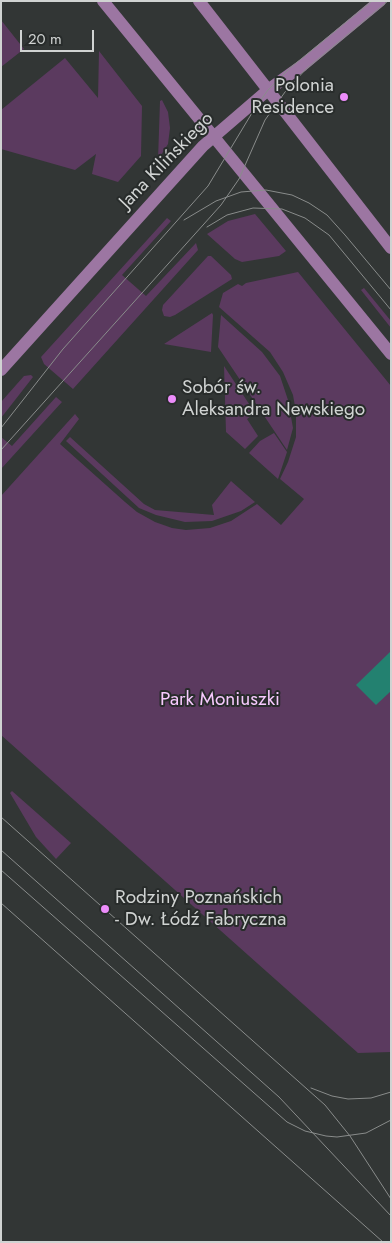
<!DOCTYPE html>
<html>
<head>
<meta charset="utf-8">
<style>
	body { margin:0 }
	#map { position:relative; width:392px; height:1243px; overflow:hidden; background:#323635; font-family:Jost,sans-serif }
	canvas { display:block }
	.frame { position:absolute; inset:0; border:2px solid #d0d3d2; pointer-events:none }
	.scale { position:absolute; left:20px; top:30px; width:74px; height:22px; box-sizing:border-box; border:2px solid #d0d3d2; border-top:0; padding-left:6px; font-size:15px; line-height:18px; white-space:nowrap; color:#d0d3d2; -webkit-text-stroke:4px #282c2b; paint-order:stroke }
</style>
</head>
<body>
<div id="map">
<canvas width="392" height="1243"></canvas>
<div class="frame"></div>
<div class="scale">20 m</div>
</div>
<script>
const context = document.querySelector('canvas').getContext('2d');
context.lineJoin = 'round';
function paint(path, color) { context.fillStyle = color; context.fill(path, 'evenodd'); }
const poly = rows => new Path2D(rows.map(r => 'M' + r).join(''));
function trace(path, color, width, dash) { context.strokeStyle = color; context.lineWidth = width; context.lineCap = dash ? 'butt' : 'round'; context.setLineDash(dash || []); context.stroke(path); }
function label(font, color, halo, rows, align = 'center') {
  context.font = font + ' Jost,sans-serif'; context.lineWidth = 4; context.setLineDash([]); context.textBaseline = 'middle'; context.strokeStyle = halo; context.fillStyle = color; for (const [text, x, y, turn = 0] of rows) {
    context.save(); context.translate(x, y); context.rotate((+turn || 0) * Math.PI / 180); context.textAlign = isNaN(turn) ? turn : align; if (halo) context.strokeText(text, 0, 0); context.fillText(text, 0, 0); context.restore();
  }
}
const green = poly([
	[1,20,24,49,1,67],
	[99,51,142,106,141,156,118,182,92,174,96,154,75,170,1,149,1,110,65,58,98,98],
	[162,100,168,112,170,128,168,144,158,160,160,101],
	[255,214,286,251,279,256,242,262,235,259,207,234,228,221],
	[167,218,171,221,122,275,146,296,196,243,198,250,73,389,44,364,41,357],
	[208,256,211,256,231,275,232,279,175,315,170,317,164,316,162,310,163,305],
	[298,272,391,386,391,1052,358,1053,1,735,1,496,75,414,79,419,60,444,125,502,137,512,155,522,172,528,186,530,210,528,231,521,257,504,281,525,304,499,280,479,288,462,296,437,296,412,293,395,283,372,270,352,219,307,223,293,238,284,242,286,246,283],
	[364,288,391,321,391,328,361,290],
	[212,313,213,315,211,352,164,344],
	[221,315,262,352,280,376,288,400,293,428,287,450,218,347],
	[224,366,255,413,247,419,258,436,245,449,226,432],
	[31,375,33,377,1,418,1,402,24,376],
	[56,397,62,402,1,469,1,437,12,446],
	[274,433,287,452,278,479,249,453,260,441],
	[70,437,144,504,155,510,214,515,212,505,231,481,255,502,241,511,212,521,185,522,156,515,139,508,66,441],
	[12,791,71,843,56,859,36,837,10,793]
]);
const water = poly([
	[391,651,391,691,376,705,356,685]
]);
const minor = poly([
	[103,1,391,354],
	[199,1,391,248],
	[1,370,203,146,268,90,303,65,380,1]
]);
const tram = poly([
	[184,220,216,201,241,192,266,190,292,195,309,203,327,215,345,235,391,290],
	[207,227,227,215,253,208,282,209,305,218,329,235,391,310],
	[1,428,63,349,208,186,255,108,268,90,290,68,372,1],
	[1,450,221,205,239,179,265,120,285,92,306,69,388,1],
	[1,817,325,1105,350,1136,391,1199],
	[1,850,279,1097,391,1216],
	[1,870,287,1122,305,1131,326,1136,337,1137,366,1133,391,1120],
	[1,903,383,1242],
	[311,1088,332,1096,348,1099,371,1098,391,1092]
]);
const markers = [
	[344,97,5,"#ec8cfa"],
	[172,399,5,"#ec8cfa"],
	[105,909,5,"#ec8cfa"]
];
const poiNames = [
	["Polonia",334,86,"right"],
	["Residence",334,108,"right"],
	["Sobór św.",182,388],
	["Aleksandra Newskiego",182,410],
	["Rodziny Poznańskich",115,898],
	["- Dw. Łódź Fabryczna",115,920]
];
const streetNames = [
	["Jana Kilińskiego",167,161,-46]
];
const parkNames = [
	["Park Moniuszki",220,700]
];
paint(green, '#5b3a5f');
paint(water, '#238170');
trace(minor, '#9c76a2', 12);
trace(tram, '#898c8b', 1);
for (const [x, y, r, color] of markers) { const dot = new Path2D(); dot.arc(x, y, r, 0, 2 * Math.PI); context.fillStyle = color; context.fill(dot); trace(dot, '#282c2b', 2); }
label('19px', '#d0d3d2', '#282c2b', poiNames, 'left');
label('19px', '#d0d3d2', '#282c2b', streetNames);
label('19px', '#f7cafe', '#282c2b', parkNames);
</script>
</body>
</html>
